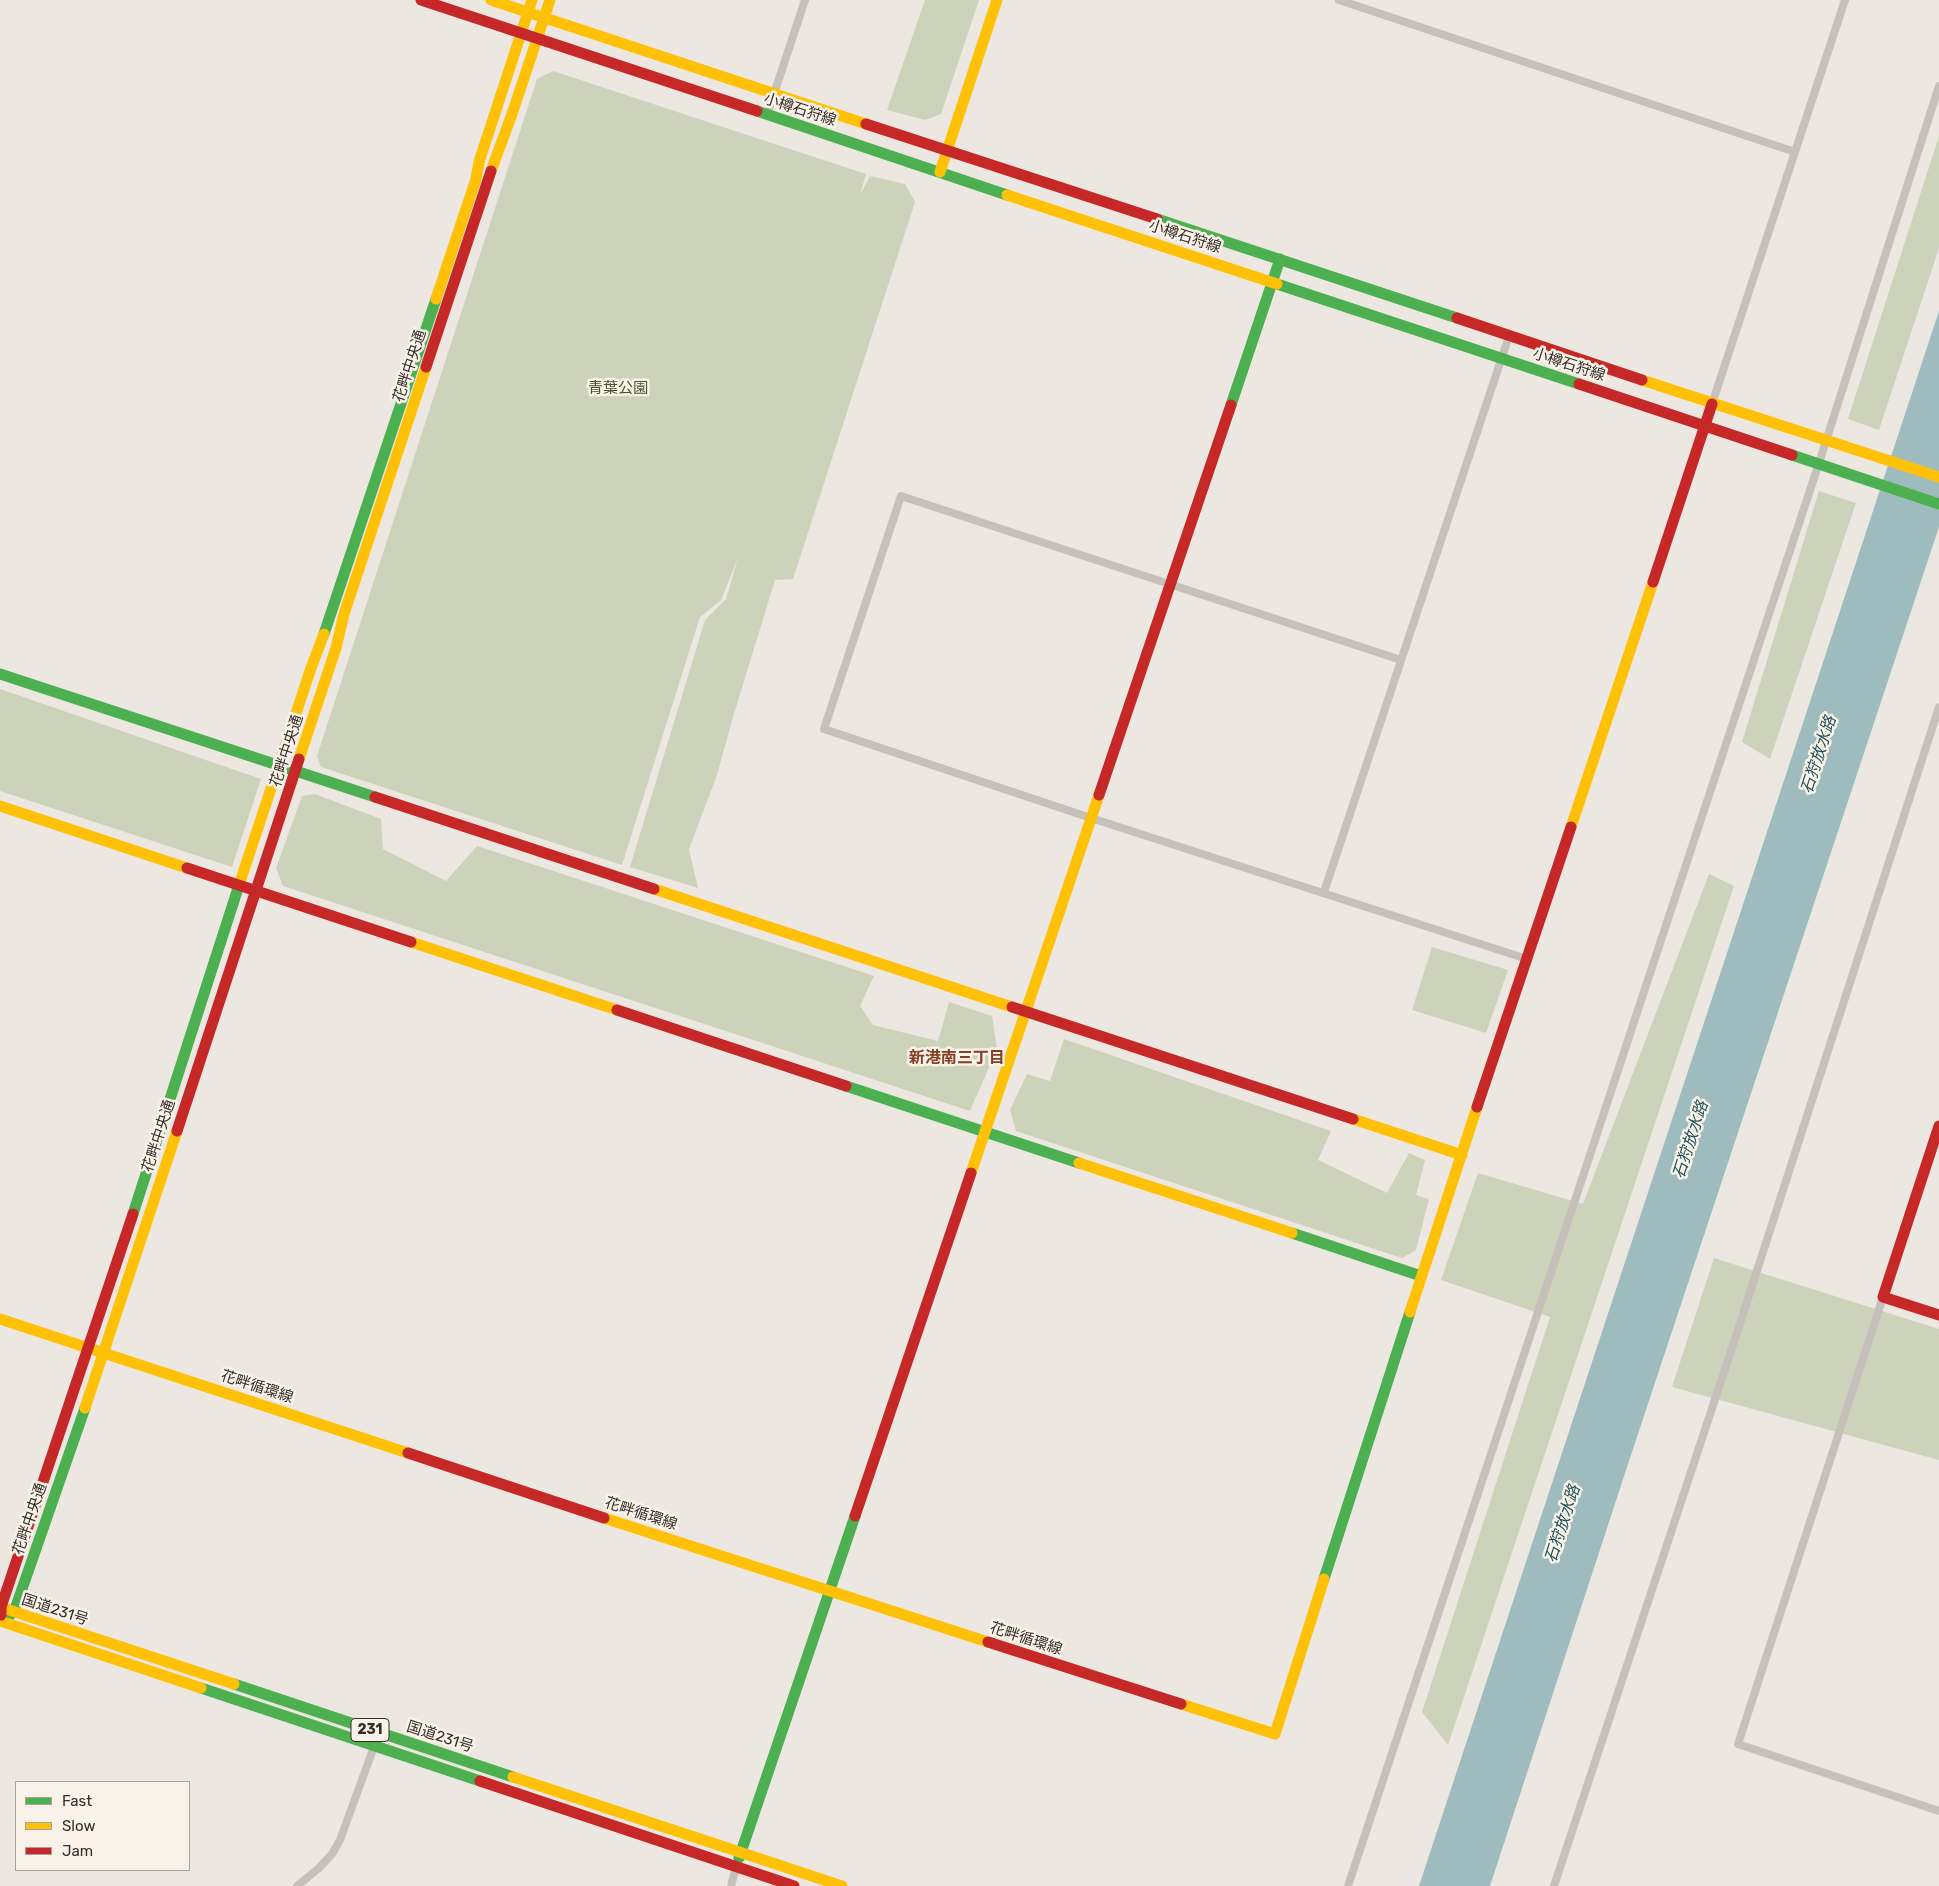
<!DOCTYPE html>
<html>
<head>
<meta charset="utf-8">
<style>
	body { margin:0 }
	#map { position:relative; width:1939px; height:1886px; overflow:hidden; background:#ede7e1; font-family:Rubik,sans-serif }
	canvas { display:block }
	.legend { position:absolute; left:15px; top:1781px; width:175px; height:90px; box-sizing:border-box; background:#f9f2e8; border:1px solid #aba39b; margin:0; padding:6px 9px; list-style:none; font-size:15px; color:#362d28 }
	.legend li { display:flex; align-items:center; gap:10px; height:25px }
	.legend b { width:25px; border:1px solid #aba39b }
</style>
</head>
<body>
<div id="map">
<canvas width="1939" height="1886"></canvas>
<ul class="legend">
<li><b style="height:6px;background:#4caf50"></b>Fast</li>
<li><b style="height:6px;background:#ffc107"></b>Slow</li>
<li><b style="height:6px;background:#c62828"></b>Jam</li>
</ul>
</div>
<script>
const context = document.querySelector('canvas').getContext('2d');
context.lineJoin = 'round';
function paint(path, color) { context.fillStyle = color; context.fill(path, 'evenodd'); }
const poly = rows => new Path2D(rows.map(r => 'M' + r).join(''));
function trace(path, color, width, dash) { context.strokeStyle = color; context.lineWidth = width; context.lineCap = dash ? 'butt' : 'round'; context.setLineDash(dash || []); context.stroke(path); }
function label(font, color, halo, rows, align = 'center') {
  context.font = font + ' Rubik,"Noto Sans JP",sans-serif'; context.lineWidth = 5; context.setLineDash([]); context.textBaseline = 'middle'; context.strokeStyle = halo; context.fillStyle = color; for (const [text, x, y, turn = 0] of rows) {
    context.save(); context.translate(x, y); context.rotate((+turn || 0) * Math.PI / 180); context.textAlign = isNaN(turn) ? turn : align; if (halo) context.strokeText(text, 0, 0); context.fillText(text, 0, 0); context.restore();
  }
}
const green = poly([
	[925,0,979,0,941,114,925,120,887,110],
	[553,71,866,174,860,195,870,176,905,184,915,202,793,579,775,580,733,717,717,775,689,849,698,888,630,867,705,620,726,599,738,558,721,600,700,617,622,865,321,767,317,756,537,79],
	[1939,136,1939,248,1879,430,1848,419],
	[1819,491,1856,503,1770,759,1742,742],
	[0,689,261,779,232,867,0,791],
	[315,794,381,819,383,849,446,881,477,846,874,976,860,1006,873,1025,938,1041,949,1002,992,1016,997,1049,970,1111,283,886,276,868,302,796],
	[1709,874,1734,886,1448,1745,1422,1712,1550,1317,1441,1280,1478,1173,1583,1204],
	[1432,947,1508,970,1486,1033,1412,1010],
	[1064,1039,1331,1131,1318,1160,1387,1193,1409,1153,1425,1160,1416,1195,1429,1199,1416,1250,1402,1258,1016,1131,1010,1110,1027,1074,1050,1081],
	[1714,1258,1939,1329,1939,1460,1672,1387]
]);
const water = poly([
	[1939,311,1939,527,1931,551,1627,1467,1490,1886,1419,1886]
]);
const street = poly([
	[1339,0,1795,152],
	[767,115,805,0],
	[1712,404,1845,0],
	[1401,660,901,496,824,729,1091,818,1527,959],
	[1324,892,1509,336],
	[1883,1297,1738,1744,1939,1811],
	[297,1886,319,1868,332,1854,340,1840,375,1744],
	[731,1886,736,1867],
	[1348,1886,1819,463,1939,86],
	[1554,1886,1733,1345,1939,707]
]);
const fast = poly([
	[757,111,1007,195],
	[1157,219,1457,318],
	[1277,284,1579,384],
	[1231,405,1280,259],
	[1792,455,1939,504],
	[324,634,436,299],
	[0,674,375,797],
	[846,1086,1079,1163],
	[133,1214,240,882],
	[1292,1233,1421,1276],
	[1324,1579,1410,1312],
	[9,1616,14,1612,85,1408],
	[234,1684,513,1777],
	[201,1688,480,1781],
	[739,1858,855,1516]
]);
const slow = poly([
	[491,0,866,124],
	[491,171,512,114,550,0],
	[940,172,997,0],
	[1007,195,1277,284],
	[436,299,476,179,479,162,532,0],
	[1642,380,1939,477],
	[299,759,336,648,344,614,426,367],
	[0,806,187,868],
	[1571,827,1653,582],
	[240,882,311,668,324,634],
	[654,889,1012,1007],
	[411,942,617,1010],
	[1353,1119,1462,1155],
	[1079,1163,1292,1233],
	[971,1173,1099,795],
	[1410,1312,1477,1107],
	[0,1319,408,1453],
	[85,1408,177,1131],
	[604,1518,988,1642],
	[0,1607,234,1684],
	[0,1621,201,1688],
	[1181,1704,1275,1734,1324,1579],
	[513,1777,842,1886]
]);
const jam = poly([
	[421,0,757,111],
	[866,124,1157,219],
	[1457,318,1642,380],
	[426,367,491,171],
	[1579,384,1792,455],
	[1653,582,1712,404],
	[1099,795,1231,405],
	[375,797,654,889],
	[187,868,411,942],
	[1012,1007,1353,1119],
	[617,1010,846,1086],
	[1477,1107,1571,827],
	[1939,1126,1883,1297,1939,1315],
	[177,1131,299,759],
	[408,1453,604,1518],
	[855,1516,971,1173],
	[1,1615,1,1607,133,1214],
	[988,1642,1181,1704],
	[480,1781,794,1886]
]);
const shields = [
	[370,1730,38]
];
const shieldNames = [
	["231",370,1730]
];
const streetNames = [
	["小樽石狩線",800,110,18],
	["小樽石狩線",1185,237,18],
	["小樽石狩線",1569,365,18],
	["花畔中央通",410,366,-72],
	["花畔中央通",287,751,-72],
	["花畔中央通",159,1136,-72],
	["花畔循環線",257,1387,18],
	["花畔循環線",641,1514,18],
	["花畔中央通",30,1519,-71],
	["国道231号",55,1610,18],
	["花畔循環線",1026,1639,18],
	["国道231号",440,1737,18]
];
const parkNames = [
	["青葉公園",618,389]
];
const waterNames = [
	["石狩放水路",1819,755,-72],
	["石狩放水路",1691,1140,-72],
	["石狩放水路",1563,1524,-72]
];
const neighbourhoodNames = [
	["新港南三丁目",957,1058]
];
paint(green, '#cdd2bb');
paint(water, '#9ebcbd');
trace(street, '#c6c0ba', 8);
trace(fast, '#4caf50', 11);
trace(slow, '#ffc107', 11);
trace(jam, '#c62828', 11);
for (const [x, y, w] of shields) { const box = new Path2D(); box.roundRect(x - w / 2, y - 11.5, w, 23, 4); context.fillStyle = '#f9f2e8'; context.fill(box); trace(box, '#362d28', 1); }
label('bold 14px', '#362d28', null, shieldNames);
label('15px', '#362d28', '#f9f2e8', streetNames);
label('15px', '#44542c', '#f9f2e8', parkNames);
label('italic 16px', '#1e5157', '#f9f2e8', waterNames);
label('bold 16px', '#843e23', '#f9f2e8', neighbourhoodNames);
</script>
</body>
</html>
